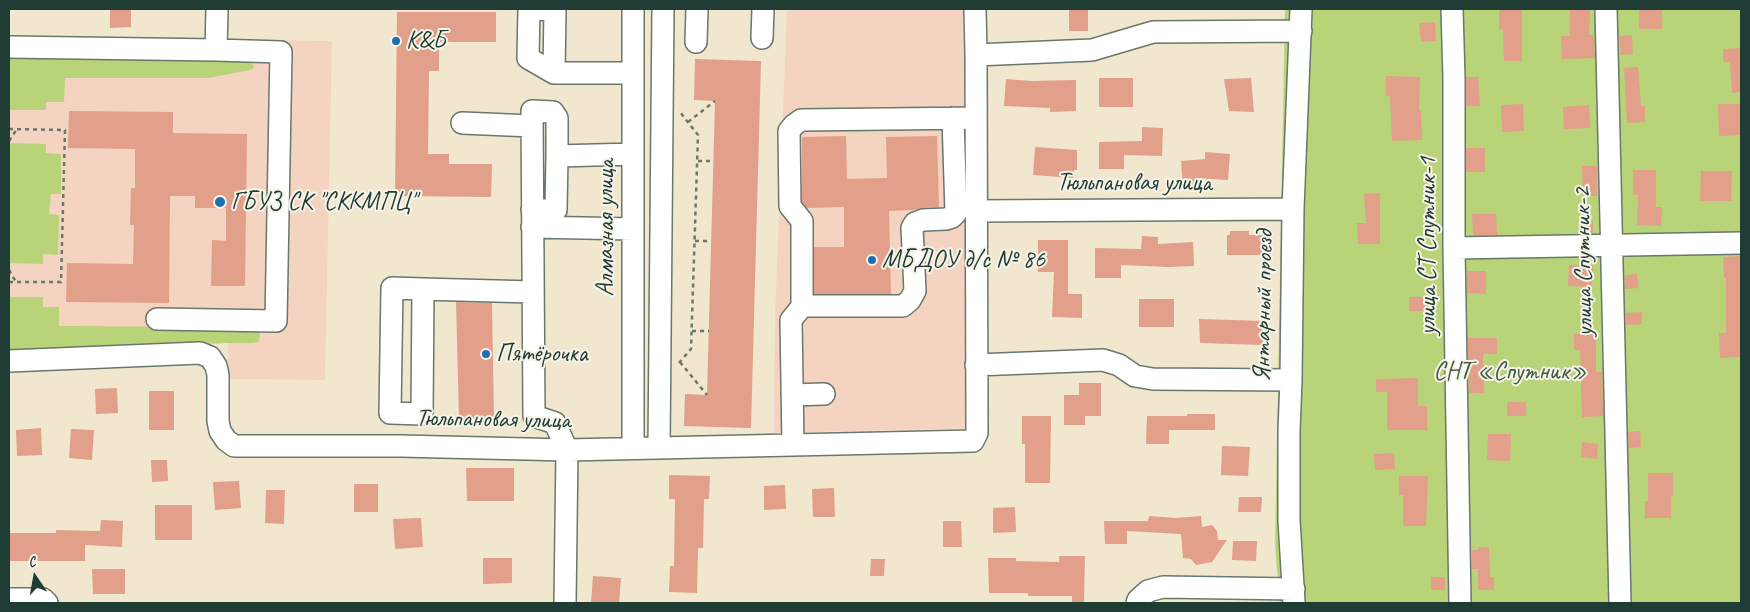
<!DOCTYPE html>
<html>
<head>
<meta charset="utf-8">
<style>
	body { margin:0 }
	#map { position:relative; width:1750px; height:612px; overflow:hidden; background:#f1e7cf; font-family:Caveat,sans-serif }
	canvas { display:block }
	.frame { position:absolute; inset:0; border:10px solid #1f3d34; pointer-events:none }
	.north { position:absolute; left:10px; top:552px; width:50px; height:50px; -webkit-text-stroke:4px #f7f3e8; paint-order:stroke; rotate:348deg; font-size:14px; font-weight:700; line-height:20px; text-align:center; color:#1f3d34 }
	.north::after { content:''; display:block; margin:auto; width:18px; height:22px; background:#1f3d34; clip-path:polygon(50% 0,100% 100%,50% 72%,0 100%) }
</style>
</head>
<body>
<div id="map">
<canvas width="1750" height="612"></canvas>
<div class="frame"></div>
<div class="north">С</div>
</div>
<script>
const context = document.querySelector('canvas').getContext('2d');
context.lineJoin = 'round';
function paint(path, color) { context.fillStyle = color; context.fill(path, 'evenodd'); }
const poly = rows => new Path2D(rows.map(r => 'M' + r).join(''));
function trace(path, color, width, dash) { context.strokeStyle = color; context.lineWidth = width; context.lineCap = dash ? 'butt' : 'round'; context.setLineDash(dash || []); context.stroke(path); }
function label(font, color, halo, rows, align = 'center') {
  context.font = font + ' Caveat,sans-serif'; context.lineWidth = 4; context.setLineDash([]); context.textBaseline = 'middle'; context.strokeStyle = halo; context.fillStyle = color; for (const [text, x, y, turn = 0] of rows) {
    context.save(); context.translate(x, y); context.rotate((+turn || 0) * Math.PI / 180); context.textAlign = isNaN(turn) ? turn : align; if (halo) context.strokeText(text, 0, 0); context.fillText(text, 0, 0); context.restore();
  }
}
const built = poly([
	[787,9,963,9,970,428,774,433,775,317],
	[246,40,332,41,325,380,228,379,228,343,9,351,9,55,245,59]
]);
const green = poly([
	[1285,9,1741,9,1741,603,1280,603,1275,546],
	[9,55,251,60,254,68,250,70,208,78,65,78,64,102,46,102,46,110,9,110],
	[11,143,46,144,46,153,61,154,61,194,51,194,49,214,59,215,58,255,43,254,43,264,9,263,9,147],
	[9,297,43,297,43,307,59,307,59,326,253,327,259,330,260,337,258,342,253,343,228,343,9,351]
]);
const building = poly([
	[110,9,131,9,131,27,110,28],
	[1069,9,1088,9,1088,31,1069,31],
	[1499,9,1522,9,1522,61,1504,61,1503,29,1499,30],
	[1570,9,1590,9,1589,35,1594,35,1595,58,1562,59,1561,36,1570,36],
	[1639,9,1662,9,1662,29,1639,29],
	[397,12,496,12,496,42,439,42,439,71,429,71,428,154,449,154,449,164,492,164,491,197,395,196],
	[1435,22,1436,41,1421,42,1419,23],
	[1632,35,1633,54,1621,55,1619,36],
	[1741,48,1741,92,1732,93,1730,62,1723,62,1723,49],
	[695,59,761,61,751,428,684,426,685,394,707,395,715,101,694,100],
	[1638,67,1641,106,1645,106,1645,122,1627,123,1624,68],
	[1386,76,1420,77,1419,111,1421,111,1422,140,1392,141,1390,96,1386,96],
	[1466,77,1478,77,1480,106,1466,106],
	[1099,78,1133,78,1133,107,1099,107],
	[1251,78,1254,112,1229,111,1224,79],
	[1006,79,1032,81,1076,80,1076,111,1050,112,1050,108,1004,106],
	[1523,104,1524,131,1502,132,1501,105],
	[1718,104,1741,104,1741,135,1719,136],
	[1589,105,1590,128,1564,129,1563,107],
	[69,111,173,112,173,133,247,134,245,286,211,286,212,240,226,241,226,208,195,208,195,196,170,196,169,303,66,302,67,263,133,264,134,225,130,225,131,188,135,188,135,149,68,148],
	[1142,127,1163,128,1162,156,1124,155,1124,169,1099,169,1099,142,1142,141],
	[846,136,847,179,887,178,886,137,937,136,939,207,922,208,913,210,889,211,891,294,814,294,814,247,844,247,844,207,807,208,802,202,802,137],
	[1035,147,1077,150,1077,170,1074,170,1073,178,1033,175],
	[1466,148,1485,148,1485,172,1466,172],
	[1205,152,1230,154,1228,180,1196,178,1197,186,1183,187,1181,161,1205,159],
	[1582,166,1597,166,1597,196,1583,196],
	[1633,170,1656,170,1656,207,1662,207,1661,226,1637,225,1638,195,1633,195],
	[1701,171,1732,171,1731,201,1700,201],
	[1380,193,1380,244,1358,244,1357,223,1366,223,1364,194],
	[1472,214,1496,214,1497,235,1473,235],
	[1580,221,1593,221,1593,233,1579,233],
	[1230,231,1249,231,1249,235,1271,235,1271,255,1227,255,1227,235,1230,235],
	[1142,236,1158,237,1158,244,1193,242,1194,266,1168,267,1121,265,1121,278,1095,278,1095,248,1141,249],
	[1038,240,1068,240,1068,294,1082,294,1082,318,1052,317,1054,272,1038,272],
	[1741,256,1741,357,1720,358,1719,333,1726,333,1726,278,1724,278,1723,257],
	[1569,265,1593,266,1592,287,1568,286],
	[1467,271,1486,271,1486,294,1467,293],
	[1637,274,1638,288,1625,289,1625,275],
	[1409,297,1431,297,1431,311,1409,311],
	[1139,299,1174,299,1174,327,1139,327],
	[456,302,492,303,494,419,459,419],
	[1642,312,1642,324,1626,325,1626,313],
	[1199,319,1264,321,1263,345,1200,343],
	[1574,334,1596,334,1596,372,1602,372,1603,416,1582,417,1580,350,1574,350],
	[1468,338,1497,338,1497,354,1483,354,1484,393,1469,393],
	[1418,378,1418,406,1427,406,1427,430,1387,430,1387,392,1376,392,1376,379],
	[1079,383,1101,383,1101,416,1085,416,1085,425,1064,425,1064,395,1079,395],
	[117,388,118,413,96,414,95,389],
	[149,391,174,391,174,430,149,430],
	[1507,402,1526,402,1526,416,1507,416],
	[1187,414,1215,414,1215,430,1169,430,1169,444,1146,444,1147,416,1187,416],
	[1022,416,1051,416,1050,483,1025,483,1025,444,1022,444],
	[41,428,42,455,17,456,16,430],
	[71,429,94,430,92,460,69,458],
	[1640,431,1641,447,1629,448,1628,432],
	[1488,434,1511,434,1510,461,1487,460],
	[1582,442,1598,444,1597,459,1581,457],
	[1222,446,1250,447,1248,476,1221,475],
	[1394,453,1395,469,1375,470,1374,454],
	[151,460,167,460,168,481,152,482],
	[466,468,514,468,514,501,467,501],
	[1648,473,1673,473,1673,496,1671,496,1671,518,1645,518,1645,501,1648,501],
	[669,475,710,476,709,499,704,499,703,548,698,548,697,593,669,592,670,566,674,566,675,499,669,499],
	[1399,476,1428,476,1426,526,1403,526,1403,495,1399,495],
	[239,481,241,508,215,510,213,482],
	[354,484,378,484,378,512,354,512],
	[785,485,786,509,764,510,764,486],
	[834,488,835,517,813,517,812,489],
	[266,490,285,490,284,524,265,523],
	[1239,497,1262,497,1261,512,1238,512],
	[155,505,192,505,192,540,155,540],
	[1015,507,1016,532,993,533,993,508],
	[1149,516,1175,518,1201,516,1202,527,1212,525,1217,531,1218,540,1227,540,1212,562,1196,565,1191,559,1183,558,1181,534,1127,531,1127,544,1105,544,1104,521,1148,521],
	[421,518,423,547,395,549,393,519],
	[101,520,123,521,122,547,85,545,85,561,9,561,9,533,56,533,56,530,100,531],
	[943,521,961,521,962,547,943,547],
	[1233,541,1257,541,1256,561,1232,560],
	[1478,547,1489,547,1490,577,1494,577,1494,590,1478,590,1478,569,1472,569,1472,550,1478,550],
	[1059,556,1085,556,1084,603,1072,603,1072,596,1028,596,1028,593,989,593,988,558,1016,558,1016,561,1059,562],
	[483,558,512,558,512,583,483,584],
	[871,559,885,559,884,576,870,576],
	[92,569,125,569,125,594,93,594],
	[593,576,621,578,619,603,591,603],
	[1431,577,1445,577,1445,590,1431,590]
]);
const path = poly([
	[688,122,715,101],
	[9,129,65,130,61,282,9,282],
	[9,141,17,129],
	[698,161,713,161],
	[695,241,711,241],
	[9,270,16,282],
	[692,331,709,331],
	[680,362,707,395],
	[679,363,691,349,698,135,680,112]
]);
const minor = poly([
	[633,9,633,448],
	[1452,9,1454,78,1454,248,1460,603],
	[1606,9,1620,603],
	[762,38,763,9],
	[696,42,697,9],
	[9,47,216,50,217,9],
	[976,55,1092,50,1153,32,1301,31],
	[554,73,528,58,529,9,555,10,554,73,633,73],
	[953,118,956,213,952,217,946,219,923,220,915,223,912,228,915,291,910,300,903,306,807,306,802,302,802,221,790,206,789,131,794,125,801,120,976,118],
	[462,123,532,126],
	[532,210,556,210,557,156],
	[976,211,1293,209],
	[532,227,633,229],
	[1454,248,1741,243],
	[423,289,422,414,390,413,392,288,423,289,532,292],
	[157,319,276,321,281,52,216,50],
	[9,361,200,353,210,357,216,366,218,375,218,421,220,431,226,440,234,446,401,446,567,450,973,441,977,433,976,55,975,9],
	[976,365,1103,360,1119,365,1135,376,1153,379,1291,380],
	[792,395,824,394],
	[793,445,791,320,804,304],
	[659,447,663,9],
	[9,599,43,599,47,603],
	[565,603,567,450,555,423,534,416,532,111,553,112,557,118,557,156,633,154],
	[1137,603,1138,600,1148,591,1163,587,1294,589],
	[1294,603,1289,520,1289,431,1291,380,1293,209,1301,9]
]);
const markers = [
	[396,41,5,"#1f6fb2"],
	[220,202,6,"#1f6fb2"],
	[872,260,5,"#1f6fb2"],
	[486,354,5,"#1f6fb2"]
];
const poiNames = [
	["К&Б",406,41],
	["ГБУЗ СК \"СККМПЦ\"",231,202],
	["МБДОУ д/с № 86",882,260],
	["Пятёрочка",496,354]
];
const streetNames = [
	["Тюльпановая улица",1134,183],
	["Алмазная улица",606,228,-90],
	["улица СТ Спутник-1",1428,246,-90],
	["улица Спутник-2",1584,262,-91],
	["Янтарный проезд",1264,306,-89],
	["Тюльпановая улица",493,420,1]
];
const parkNames = [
	["СНТ «Спутник»",1510,372]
];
paint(built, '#f5d3c1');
paint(green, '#b9d378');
paint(building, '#e29f89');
trace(minor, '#68786a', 24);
trace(path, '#68786a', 2.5, [4, 4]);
trace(minor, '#fff', 21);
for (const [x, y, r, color] of markers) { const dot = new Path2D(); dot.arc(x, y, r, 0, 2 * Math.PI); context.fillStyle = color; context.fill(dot); trace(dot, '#f7f3e8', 2); }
label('25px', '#1f3d34', '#f7f3e8', poiNames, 'left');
label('25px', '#1f3d34', '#f7f3e8', streetNames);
label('25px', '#3e5b42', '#f7f3e8', parkNames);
</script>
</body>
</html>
